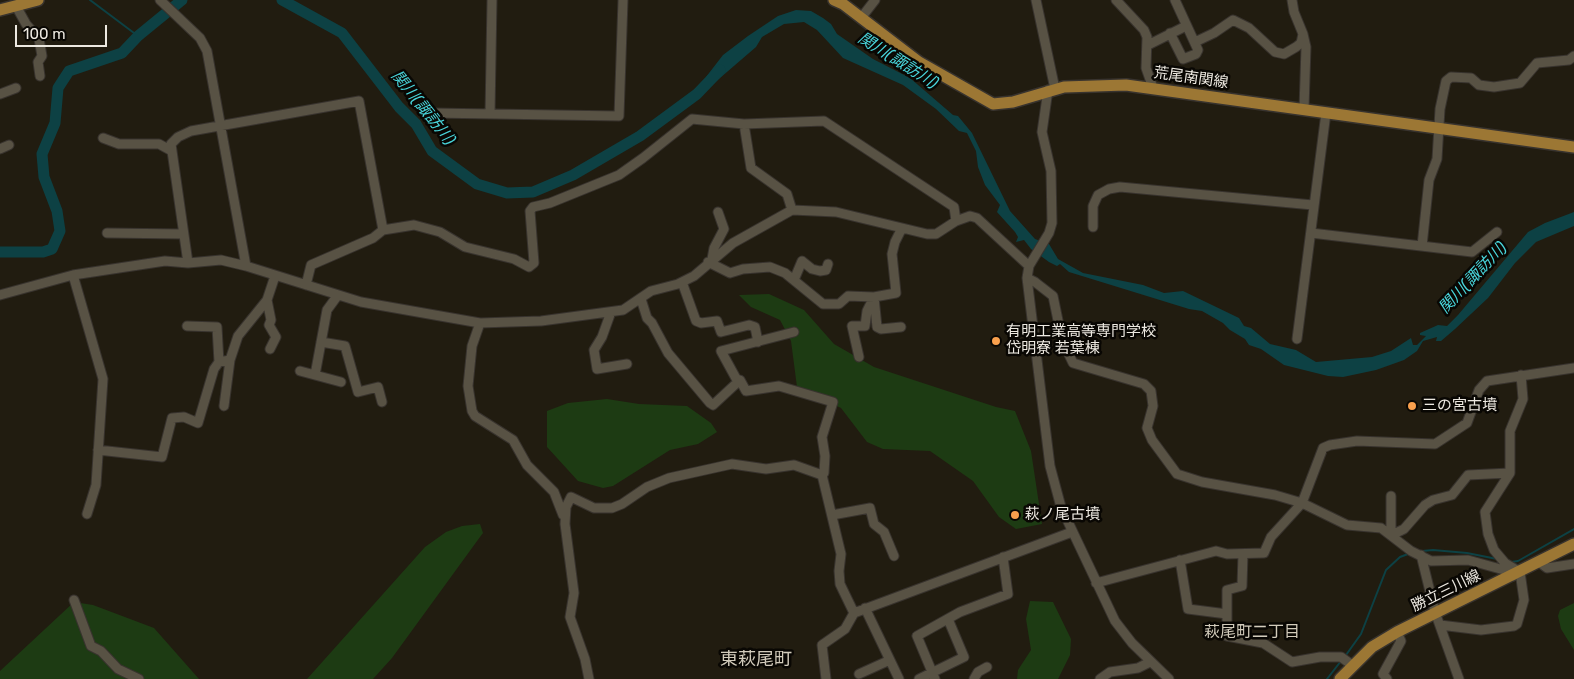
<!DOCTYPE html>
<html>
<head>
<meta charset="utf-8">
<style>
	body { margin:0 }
	#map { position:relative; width:1574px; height:679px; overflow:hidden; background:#211c10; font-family:Rubik,sans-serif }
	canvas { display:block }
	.scale { position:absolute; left:15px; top:25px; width:92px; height:22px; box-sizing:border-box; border:2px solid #ede9e1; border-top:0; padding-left:6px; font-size:15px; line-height:18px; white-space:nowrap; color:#ede9e1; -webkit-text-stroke:4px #090703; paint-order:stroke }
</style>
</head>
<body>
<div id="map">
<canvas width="1574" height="679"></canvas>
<div class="scale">100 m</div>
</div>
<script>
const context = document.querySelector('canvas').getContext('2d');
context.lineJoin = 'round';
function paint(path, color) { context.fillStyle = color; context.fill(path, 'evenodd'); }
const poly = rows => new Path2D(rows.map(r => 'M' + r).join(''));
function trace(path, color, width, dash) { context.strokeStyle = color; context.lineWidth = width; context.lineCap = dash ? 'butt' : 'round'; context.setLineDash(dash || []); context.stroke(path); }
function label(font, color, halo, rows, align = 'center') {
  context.font = font + ' Rubik,"Noto Sans JP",sans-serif'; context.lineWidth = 5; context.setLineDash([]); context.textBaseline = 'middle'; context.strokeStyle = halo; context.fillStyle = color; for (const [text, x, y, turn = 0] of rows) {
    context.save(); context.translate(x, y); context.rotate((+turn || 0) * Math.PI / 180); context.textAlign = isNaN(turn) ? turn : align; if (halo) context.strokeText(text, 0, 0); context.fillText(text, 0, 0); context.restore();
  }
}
const green = poly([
	[769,294,804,310,834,344,874,367,996,407,1015,411,1031,451,1042,524,1016,529,999,517,973,481,930,451,883,449,867,442,841,408,797,387,791,341,780,320,751,307,739,295],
	[607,399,639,404,687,406,711,423,717,432,698,444,670,450,613,486,603,488,578,481,547,447,547,411,568,403],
	[480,524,483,533,480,537,392,658,373,679,307,679,425,547,446,532,462,526],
	[1030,601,1053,602,1071,639,1070,655,1058,679,1017,679,1018,670,1031,650,1026,619],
	[74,602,93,605,154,628,199,679,0,679,0,671],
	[1574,603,1574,650,1561,629,1558,616,1560,610]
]);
const water = poly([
	[796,10,811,11,823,18,831,24,837,34,873,59,910,78,953,115,958,116,972,133,1010,211,1035,239,1049,244,1058,259,1083,273,1143,285,1164,293,1183,291,1239,318,1244,326,1251,328,1270,344,1296,350,1316,362,1372,357,1391,351,1411,338,1413,345,1417,345,1426,336,1420,335,1420,333,1438,325,1447,326,1458,315,1528,232,1545,223,1574,212,1574,226,1536,242,1515,263,1488,298,1455,329,1441,341,1436,341,1437,337,1423,341,1417,351,1404,360,1376,370,1343,377,1328,376,1284,365,1261,349,1249,345,1245,339,1230,330,1223,323,1202,311,1189,309,1069,272,1060,264,1057,266,1049,262,1031,249,1024,240,1016,242,1018,237,1015,232,997,212,1000,205,985,185,978,167,976,151,967,133,959,131,936,109,903,85,843,58,817,30,804,22,784,24,762,37,756,47,713,84,706,77,723,55,748,36,778,16]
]);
const stream = poly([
	[90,0,138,36],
	[1422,551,1433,550,1467,553,1497,559],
	[1511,562,1518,561,1574,529],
	[1346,655,1361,634,1386,570,1400,557,1408,554],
	[1327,679,1341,661]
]);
const river = poly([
	[282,0,342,33,399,107,416,124,432,151,477,184,507,193,533,192,573,175,640,136,697,94,720,70],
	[0,252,43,252,52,249,60,231,57,211,44,177,42,154,55,123,58,88,69,71,122,53,138,36,182,0]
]);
const minor = poly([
	[160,0,200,38,207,51,246,266],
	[1036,0,1055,89],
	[1116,0,1144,30,1147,37,1146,68,1153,88],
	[1292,0,1294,12,1303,34,1306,47,1304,109],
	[16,6,26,24,39,39,42,56,38,62,40,76],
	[861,18,875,0],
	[1170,33,1183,59,1196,54,1198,50,1175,0],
	[1195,42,1214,33,1233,20,1249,28,1275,52,1284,54,1296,47,1301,43,1303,34],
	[1148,45,1186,26],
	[1048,90,1042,132,1051,171,1052,223,1049,233,1029,266,1027,278,1050,466,1061,507,1115,621,1132,643,1169,679],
	[0,94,16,88],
	[432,113,619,116,623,0],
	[490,114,492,0],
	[744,124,751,168,787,194,792,210],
	[103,138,119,144,159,144,170,150],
	[0,149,9,145],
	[1093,227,1093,206,1098,195,1109,189,1120,187,1313,205],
	[107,233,183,234],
	[1311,233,1472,252,1497,232],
	[1422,246,1429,180,1437,159,1440,109,1446,81,1451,77,1471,78,1479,85,1494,87,1520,83,1537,63,1569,60,1574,56],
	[712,259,714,248,724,229,718,212],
	[708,262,730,273,743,269,770,267,785,273,823,304,839,304,848,296,874,297,896,293,892,254,895,242,902,228],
	[188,263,171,144,178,137,191,131,359,101,383,230],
	[73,275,103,379,96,485,87,514],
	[1027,278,1035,282,1053,296,1062,340,1073,363,1144,384,1151,391,1153,406,1147,428,1152,440,1177,474,1202,482,1275,495,1302,503,1347,525,1381,528,1411,551,1431,561,1468,560,1504,570,1513,576],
	[794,280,802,261,812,269,820,271,826,270,828,264],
	[682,282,696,321,701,323,717,321,721,332,749,325,755,327,758,342],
	[306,285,311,265,373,238,383,230,414,225,440,232,465,247,514,259,529,267,534,263,530,211,533,207,550,203,619,175,643,158,692,119,744,124,824,121,954,207,956,221],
	[0,295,73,275,165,261,188,263,221,260,246,266,361,302,480,323,541,321,623,310,651,291,678,284,694,276,733,243,792,210,836,212,927,234,936,234,956,221,970,216,977,218,1029,266],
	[874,297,877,327,881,329,901,327],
	[641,299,647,318,652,323,668,353,710,403,713,405,740,380,746,391,779,386,833,402,822,437,825,456,824,473,822,475],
	[267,300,271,320,269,325,276,337,270,349],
	[611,312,602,337,594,350,597,369,627,364],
	[480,323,472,346,468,386,472,411,475,416,513,440,527,465,554,492,563,515],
	[187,326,217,327,219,362],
	[1297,339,1326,113],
	[321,342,345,346,358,392,378,387,382,402],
	[859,357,852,326,865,326,867,311,874,297],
	[300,371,341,382],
	[315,375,327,310,338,295],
	[738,382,721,351,794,332],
	[224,406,230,360],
	[98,450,162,457,172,418,184,417,198,423,214,369,219,362,230,360,238,336,267,300,275,276],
	[832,515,870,508,874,524,884,532,894,556],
	[1391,534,1391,496],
	[1392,535,1404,529,1425,505,1433,500,1452,495,1468,475,1510,473],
	[1243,554,1242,586,1227,590,1227,636,1263,643,1292,662,1320,657,1341,657,1352,665],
	[1421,555,1435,612,1459,679],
	[1180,560,1188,609,1227,614],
	[1539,562,1547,568,1574,564],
	[1096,583,1216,551,1227,554,1264,553,1271,537,1302,503,1323,448,1330,445,1357,441,1435,444,1467,423,1479,390,1487,381,1574,368],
	[74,600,91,646,101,651,118,669,139,679],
	[865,608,899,679],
	[1440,625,1481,630,1514,626,1517,624,1524,600,1520,572,1505,563,1494,550,1488,534,1485,512,1510,473,1510,431,1523,399,1521,375],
	[859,674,890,660],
	[589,679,585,659,570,617,574,593,565,524,566,507,571,497,594,508,612,508,622,504,647,487,669,478,732,464,766,469,794,465,822,475,841,554,839,571,840,584,854,613],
	[826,679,822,645,845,629,854,613,1072,532],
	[919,679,964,657,948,619],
	[935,679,917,636,960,612,1008,594,1003,557],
	[974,679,978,672,987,667],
	[1100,679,1110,672,1138,668,1150,662],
	[1387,679,1383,674,1401,641,1397,632]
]);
const major = poly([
	[834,0,843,4,919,62,993,104,1013,102,1064,87,1126,85,1574,147],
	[0,10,38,0],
	[1340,679,1372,647,1397,632,1574,544]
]);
const markers = [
	[996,341,5,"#f9a04d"],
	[1412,406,5,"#f9a04d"],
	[1015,515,5,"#f9a04d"]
];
const streetNames = [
	["荒尾南関線",1191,78,8],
	["勝立三川線",1446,591,-26]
];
const poiNames = [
	["有明工業高等専門学校",1006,332],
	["岱明寮 若葉棟",1006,349],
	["三の宮古墳",1422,406],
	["萩ノ尾古墳",1025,515]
];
const waterNames = [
	["関川(諏訪川)",898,61,32],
	["関川(諏訪川)",423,108,51],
	["関川(諏訪川)",1473,278,-47]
];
const neighbourhoodNames = [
	["萩尾町二丁目",1252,632]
];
const quarterNames = [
	["東萩尾町",756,660]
];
paint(green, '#1d3b13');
paint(water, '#0d4144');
trace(stream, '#0d4144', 2);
trace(river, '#0d4144', 11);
trace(minor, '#38332e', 11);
trace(major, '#38332e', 14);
trace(minor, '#585244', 9);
trace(major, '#9c7734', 11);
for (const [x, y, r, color] of markers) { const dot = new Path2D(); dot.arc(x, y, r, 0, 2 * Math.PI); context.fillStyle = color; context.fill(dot); trace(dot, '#090703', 2); }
label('15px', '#ede9e1', '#090703', streetNames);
label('15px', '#ede9e1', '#090703', poiNames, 'left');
label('italic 16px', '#49d5db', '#090703', waterNames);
label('16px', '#d2cbbb', '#090703', neighbourhoodNames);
label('18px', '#d2cbbb', '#090703', quarterNames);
</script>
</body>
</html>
